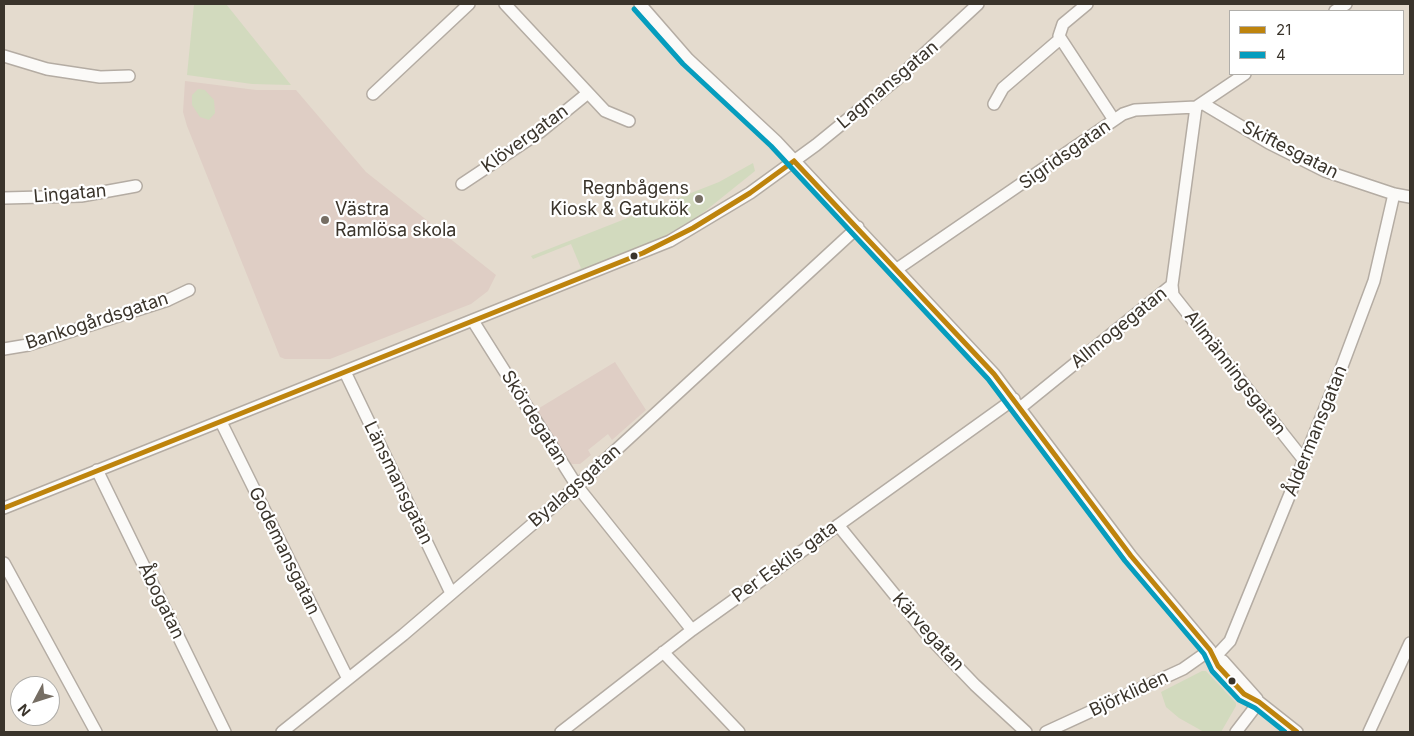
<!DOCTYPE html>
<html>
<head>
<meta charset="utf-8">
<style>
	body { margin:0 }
	#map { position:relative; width:1414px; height:736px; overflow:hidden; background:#e4dbce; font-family:Inter,sans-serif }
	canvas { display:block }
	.frame { position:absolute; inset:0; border:5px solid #3a342b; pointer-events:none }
	.legend { position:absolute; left:1229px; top:10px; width:175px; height:65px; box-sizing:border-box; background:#fff; border:1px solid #b0aeaa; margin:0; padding:6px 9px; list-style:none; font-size:15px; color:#3a342b }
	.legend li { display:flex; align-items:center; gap:10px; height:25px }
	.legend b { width:25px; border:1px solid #b0aeaa }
	.north { position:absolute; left:10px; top:676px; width:50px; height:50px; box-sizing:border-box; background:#fff; border:1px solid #b0aeaa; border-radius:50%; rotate:230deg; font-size:14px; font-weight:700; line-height:20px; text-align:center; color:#3a342b }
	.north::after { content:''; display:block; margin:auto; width:18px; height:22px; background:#766e64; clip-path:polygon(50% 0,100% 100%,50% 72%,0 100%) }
</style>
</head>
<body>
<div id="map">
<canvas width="1414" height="736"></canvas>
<div class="frame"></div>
<ul class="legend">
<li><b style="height:6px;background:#be840d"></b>21</li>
<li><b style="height:6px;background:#069dbe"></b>4</li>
</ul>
<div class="north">N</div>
</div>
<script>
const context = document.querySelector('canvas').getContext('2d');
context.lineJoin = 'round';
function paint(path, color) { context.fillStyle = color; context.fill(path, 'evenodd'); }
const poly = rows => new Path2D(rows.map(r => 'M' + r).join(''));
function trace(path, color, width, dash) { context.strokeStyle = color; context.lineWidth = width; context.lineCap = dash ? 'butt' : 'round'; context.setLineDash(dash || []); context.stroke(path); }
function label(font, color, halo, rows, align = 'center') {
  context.font = font + ' Inter,sans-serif'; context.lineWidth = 4.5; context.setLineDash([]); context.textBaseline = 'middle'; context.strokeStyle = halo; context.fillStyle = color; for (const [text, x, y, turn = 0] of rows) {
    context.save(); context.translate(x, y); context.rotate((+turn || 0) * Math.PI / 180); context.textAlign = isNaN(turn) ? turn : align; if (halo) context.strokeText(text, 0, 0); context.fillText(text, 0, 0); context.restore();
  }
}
const education = poly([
	[185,81,256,90,296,90,366,172,496,275,488,291,471,304,330,359,285,359,280,357,187,126,183,112],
	[615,362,646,410,612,440,608,434,588,450,591,455,580,464,570,464,536,410]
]);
const green = poly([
	[194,4,226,4,291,85,252,84,187,75],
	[198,89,205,90,214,100,215,113,209,120,200,117,192,105,192,95],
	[753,163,755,171,699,216,661,238,622,255,572,274,571,273,581,268,571,244,533,259,531,256,719,182],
	[1202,671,1206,671,1236,703,1236,706,1221,732,1204,732,1179,718,1166,707,1161,692]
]);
const minor = poly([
	[505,4,605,111,629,121],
	[640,4,688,59,776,141,994,374,1131,556,1210,650,1218,666,1244,694,1259,702,1297,732],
	[1087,4,1063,24,1059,36,1114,120],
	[1335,11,1346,4],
	[4,56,47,69,100,77,129,76],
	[373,94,469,4],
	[1202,103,1269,143,1325,171,1394,194,1410,197],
	[994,104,1003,88,1060,39],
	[462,184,540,132,588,93],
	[4,198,81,196,136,186],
	[897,269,1123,114,1135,110,1196,107,1245,74],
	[1172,285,1173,295,1303,459],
	[473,321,577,486,692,630],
	[4,349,28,345,168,300,189,290],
	[345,372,451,593],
	[1020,408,1172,285,1196,107],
	[221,422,348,679],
	[97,470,225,732],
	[4,508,670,241,750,193,816,145,897,79,978,4],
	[838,525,929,637,975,685,1026,732],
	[4,563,96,732],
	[663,652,739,732],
	[1215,657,1230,641,1341,369,1374,281,1394,194],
	[1215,657,1223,661,1257,699],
	[282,732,403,635,577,486,858,227],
	[561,732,692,630,1014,399],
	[1046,732,1183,669,1210,650],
	[1236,732,1259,702],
	[1369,732,1410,643]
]);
const bus1 = poly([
	[794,161,994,374,1131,556,1210,650,1218,666,1244,694,1259,702,1297,732],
	[4,508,643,253,693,228,750,193,794,161]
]);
const bus2 = poly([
	[634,9,683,64,771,146,988,379,1125,561,1204,654,1212,671,1239,700,1255,708,1285,732]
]);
const markers = [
	[699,199,5,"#766e64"],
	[325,220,5,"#766e64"],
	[634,256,4.5,"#3a342b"],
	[1232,681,4.5,"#3a342b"]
];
const streetNames = [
	["Lagmansgatan",888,85,-40],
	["Klövergatan",525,139,-36],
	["Skiftesgatan",1290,150,27],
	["Sigridsgatan",1065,155,-35],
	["Lingatan",70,194,-5],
	["Bankogårdsgatan",97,321,-18],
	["Allmogegatan",1119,328,-39],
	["Allmänningsgatan",1235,373,52],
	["Skördegatan",534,418,58],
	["Åldermansgatan",1316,431,-68],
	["Länsmansgatan",398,483,64],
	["Byalagsgatan",575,486,-41],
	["Godemansgatan",284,551,64],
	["Per Eskils gata",785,562,-36],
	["Åbogatan",161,601,64],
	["Kärvegatan",928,632,48],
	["Björkliden",1129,694,-25]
];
const poiNames = [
	["Regnbågens",689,189],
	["Kiosk & Gatukök",689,210],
	["Västra",335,210,"left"],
	["Ramlösa skola",335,231,"left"]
];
paint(education, '#dfcec5');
paint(green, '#d2dabe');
trace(minor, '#b4aca3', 14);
trace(minor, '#fbfaf8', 11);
trace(bus1, '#be840d', 5);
trace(bus2, '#069dbe', 5);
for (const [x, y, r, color] of markers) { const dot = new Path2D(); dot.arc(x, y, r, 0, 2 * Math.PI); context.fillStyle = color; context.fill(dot); trace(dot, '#fff', 2); }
label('18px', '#3a342b', '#fff', streetNames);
label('18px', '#3a342b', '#fff', poiNames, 'right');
</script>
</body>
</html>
